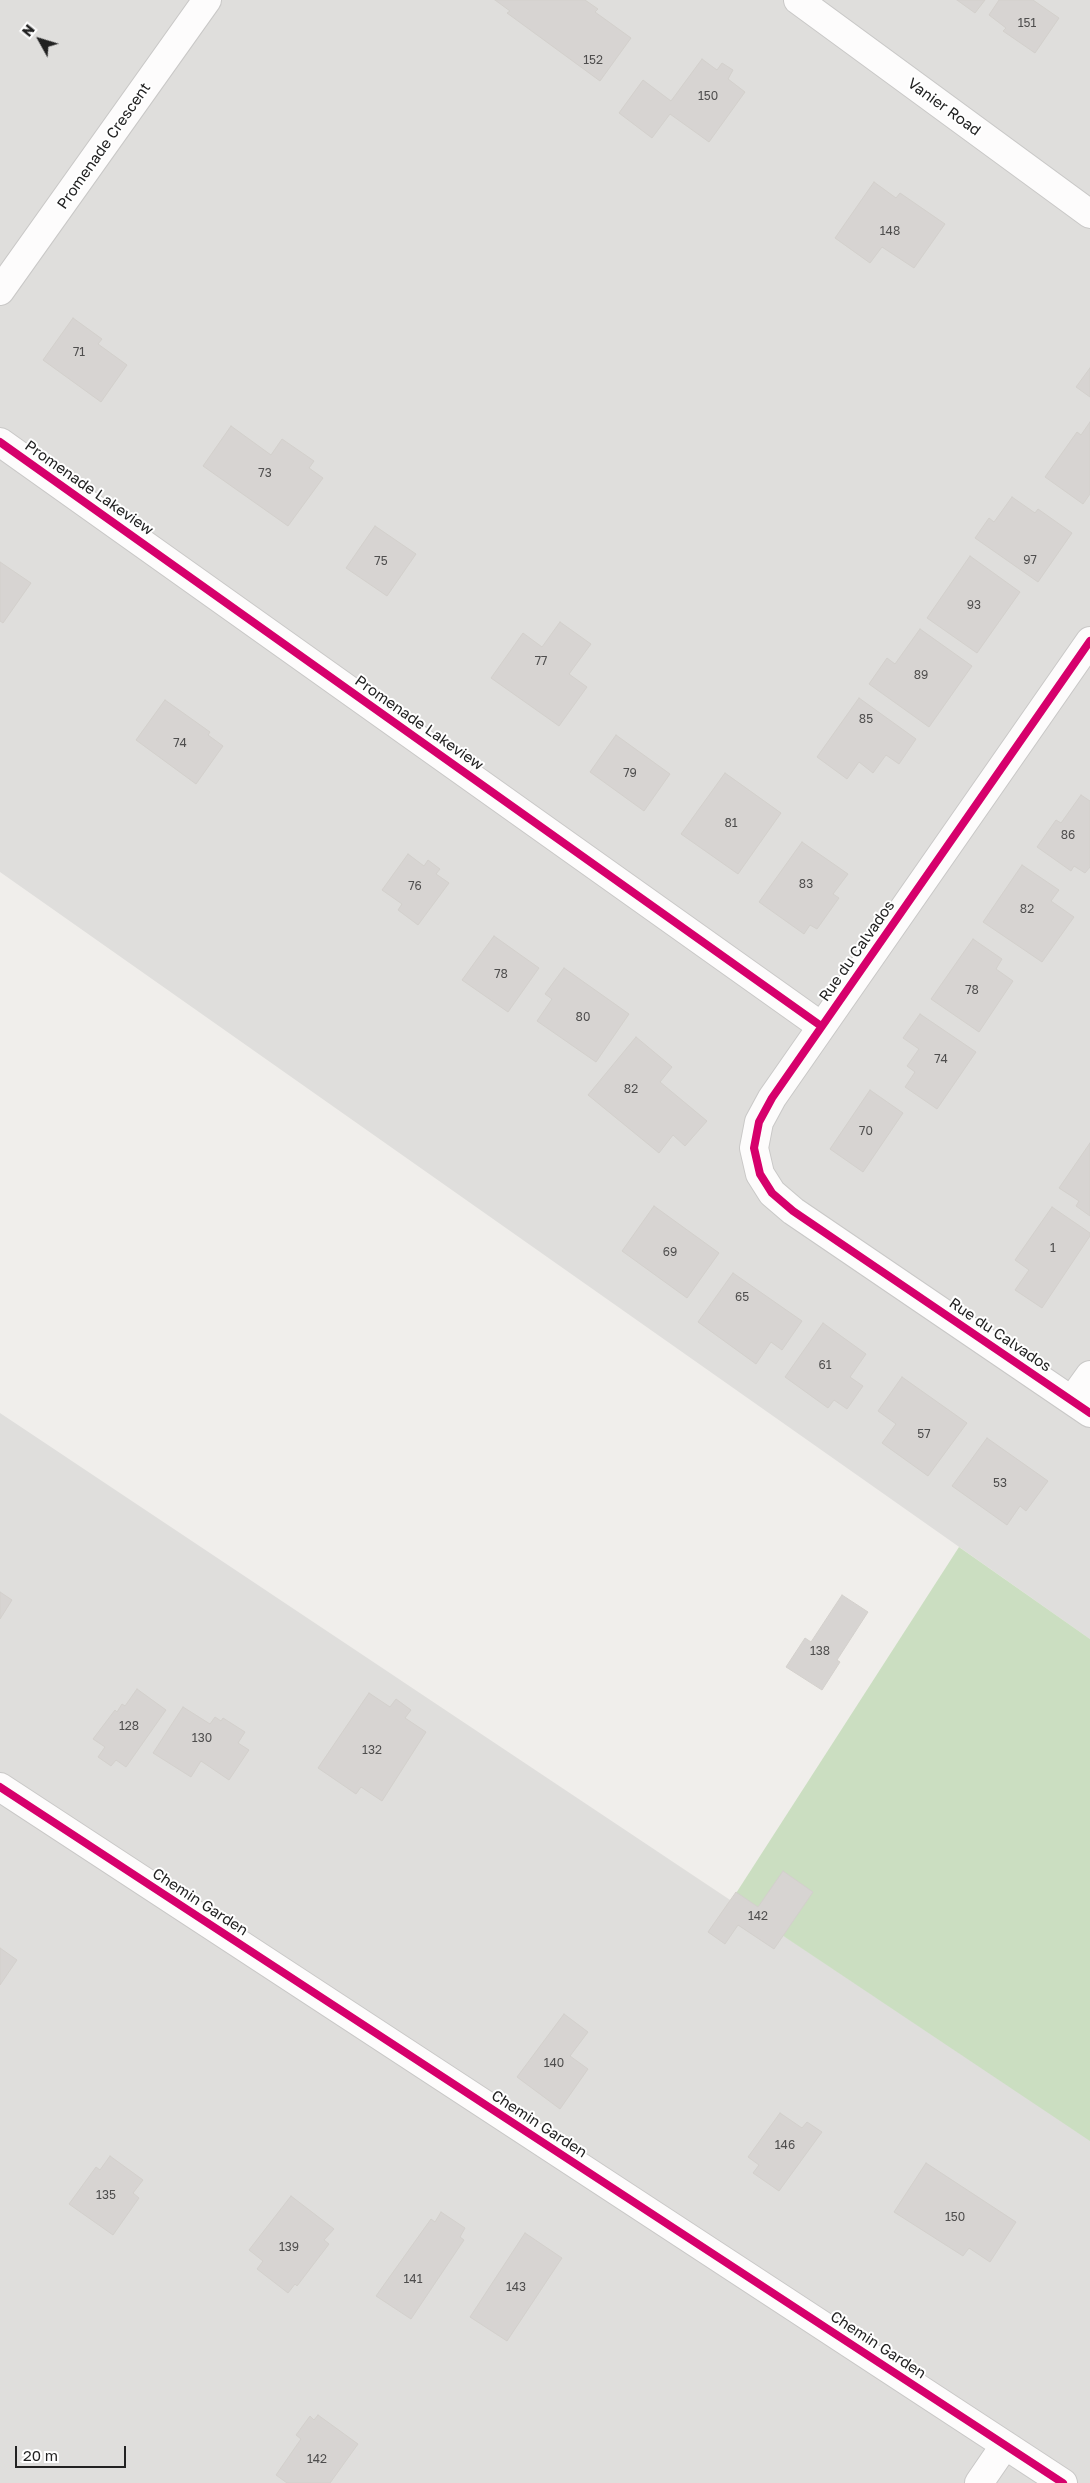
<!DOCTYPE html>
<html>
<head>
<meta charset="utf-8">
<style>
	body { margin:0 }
	#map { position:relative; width:1090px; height:2483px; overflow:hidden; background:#f0eeeb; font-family:"Golos Text",sans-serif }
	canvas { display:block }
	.north { position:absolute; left:15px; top:15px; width:50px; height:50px; -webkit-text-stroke:4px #fff; paint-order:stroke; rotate:309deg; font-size:14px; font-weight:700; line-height:20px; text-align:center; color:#222 }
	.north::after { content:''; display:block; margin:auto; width:18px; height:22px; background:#222; clip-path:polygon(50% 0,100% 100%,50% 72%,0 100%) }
	.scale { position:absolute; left:15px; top:2446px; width:111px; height:22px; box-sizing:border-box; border:2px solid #222; border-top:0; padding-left:6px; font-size:15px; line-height:18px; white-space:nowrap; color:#222; -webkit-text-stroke:4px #fff; paint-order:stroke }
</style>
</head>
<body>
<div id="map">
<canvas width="1090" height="2483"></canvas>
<div class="north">N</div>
<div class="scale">20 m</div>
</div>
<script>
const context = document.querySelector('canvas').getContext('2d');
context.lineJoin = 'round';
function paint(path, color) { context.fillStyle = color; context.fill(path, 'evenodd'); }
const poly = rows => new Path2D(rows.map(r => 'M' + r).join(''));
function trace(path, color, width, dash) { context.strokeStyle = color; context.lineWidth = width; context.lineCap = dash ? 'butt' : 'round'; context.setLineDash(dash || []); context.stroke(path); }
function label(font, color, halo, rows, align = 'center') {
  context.font = font + ' "Golos Text",sans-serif'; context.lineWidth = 4; context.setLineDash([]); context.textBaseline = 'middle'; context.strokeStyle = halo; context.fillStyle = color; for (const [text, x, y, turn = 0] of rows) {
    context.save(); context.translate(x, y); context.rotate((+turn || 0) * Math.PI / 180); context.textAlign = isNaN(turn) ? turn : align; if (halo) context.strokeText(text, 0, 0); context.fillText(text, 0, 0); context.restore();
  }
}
const residential = poly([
	[0,0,1090,0,1090,1639,0,872],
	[0,1413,1090,2140,1090,2483,0,2483]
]);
const forest = poly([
	[959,1547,1090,1639,1090,2141,731,1901]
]);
const building = poly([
	[495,0,585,0,598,9,595,12,631,38,600,81,507,13,510,11,495,0],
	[957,0,985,0,975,13,957,0],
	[999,0,1033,0,1059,18,1035,53,1003,31,1006,28,989,15,999,0],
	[702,59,717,70,722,63,733,70,728,79,745,92,709,142,670,114,652,138,619,113,643,80,671,101,702,59],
	[874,182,896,198,900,193,945,224,914,268,882,247,870,263,835,238,874,182],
	[73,318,102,339,98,344,127,365,101,402,43,360,73,318],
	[1090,368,1090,397,1076,387,1090,368],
	[1090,422,1090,494,1083,504,1045,477,1077,432,1081,435,1090,422],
	[231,426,271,455,282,439,314,461,309,468,323,478,288,526,203,466,231,426],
	[1012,497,1035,513,1038,509,1072,533,1038,582,975,538,989,518,994,522,1012,497],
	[375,526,416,554,387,596,346,568,375,526],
	[970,556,1020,592,977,653,927,618,970,556],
	[0,562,31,583,3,623,0,621,0,562],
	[560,622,591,644,569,674,587,687,559,726,491,678,523,633,542,647,560,622],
	[920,629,972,666,929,727,869,684,887,658,895,664,920,629],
	[859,698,916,739,899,764,886,755,873,773,859,762,847,779,817,757,859,698],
	[165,700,210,732,208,735,223,746,196,784,136,740,165,700],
	[616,735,670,774,644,811,590,772,616,735],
	[725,773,781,813,738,874,681,834,725,773],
	[1081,795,1090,801,1090,867,1085,873,1074,866,1071,871,1037,847,1056,820,1061,823,1081,795],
	[802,842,848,874,833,894,839,898,817,929,810,925,804,934,759,902,802,842],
	[408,854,424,866,428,860,440,869,436,874,449,883,418,925,398,910,402,904,382,890,408,854],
	[1022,865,1059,890,1051,901,1074,917,1042,962,983,922,1022,865],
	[494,936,539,968,508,1012,462,980,494,936],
	[973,939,1002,959,996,969,1013,981,979,1032,931,999,973,939],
	[564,968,629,1014,596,1062,537,1021,552,999,545,994,564,968],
	[920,1014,976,1052,937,1109,905,1087,915,1072,907,1066,919,1049,903,1038,920,1014],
	[636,1037,672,1067,660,1082,707,1121,685,1146,673,1135,659,1153,588,1095,636,1037],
	[870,1090,903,1113,863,1172,830,1149,870,1090],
	[1090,1143,1090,1216,1076,1206,1079,1201,1059,1188,1090,1143],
	[654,1206,719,1253,687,1298,622,1251,654,1206],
	[1052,1207,1090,1233,1090,1236,1042,1308,1015,1290,1029,1270,1015,1260,1052,1207],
	[733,1273,802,1321,782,1350,771,1342,756,1364,698,1322,733,1273],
	[823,1323,866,1354,850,1377,863,1386,847,1409,834,1400,828,1408,785,1377,823,1323],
	[902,1377,967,1423,928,1476,882,1443,896,1424,878,1411,902,1377],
	[987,1438,1048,1481,1026,1511,1020,1506,1007,1525,952,1486,987,1438],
	[0,1592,12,1600,0,1619,0,1592],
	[842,1595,868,1612,837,1660,840,1662,822,1690,786,1667,805,1638,811,1642,842,1595],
	[137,1689,166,1710,126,1767,116,1760,111,1766,98,1757,105,1747,93,1739,115,1710,117,1712,122,1704,125,1706,137,1689],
	[369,1693,390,1707,396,1699,411,1710,405,1718,426,1732,382,1801,361,1787,356,1794,318,1768,369,1693],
	[183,1707,210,1724,215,1717,221,1721,223,1718,245,1732,238,1743,249,1750,229,1780,201,1761,191,1777,153,1753,183,1707],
	[783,1871,813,1892,774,1949,738,1925,725,1944,708,1932,736,1892,758,1907,783,1871],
	[0,1948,17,1960,0,1985,0,1948],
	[564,2014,588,2032,570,2056,588,2069,560,2109,517,2077,564,2014],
	[780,2113,802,2128,807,2122,822,2132,779,2191,753,2173,759,2165,748,2157,780,2113],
	[110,2156,143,2180,133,2193,139,2198,113,2235,69,2204,96,2167,100,2170,110,2156],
	[926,2163,1016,2222,990,2262,969,2248,963,2256,894,2212,926,2163],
	[291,2196,334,2229,324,2240,329,2244,297,2286,295,2284,288,2293,257,2269,263,2261,249,2250,291,2196],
	[441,2212,465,2228,460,2237,464,2240,411,2319,376,2296,431,2219,435,2222,441,2212],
	[525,2233,562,2258,507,2341,470,2317,525,2233],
	[318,2415,358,2444,330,2483,287,2483,276,2475,301,2439,296,2435,310,2416,314,2420,318,2415]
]);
const minor = poly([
	[798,0,1090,214],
	[0,291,207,0],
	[0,442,821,1026],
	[1090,641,772,1098,759,1122,754,1148,760,1174,772,1193,793,1211,1090,1413],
	[1072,1400,1090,1375],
	[0,1787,1063,2483],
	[979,2483,1005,2445]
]);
const cycleway = poly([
	[0,442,821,1026],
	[1090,641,772,1098,759,1122,754,1148,760,1174,772,1193,793,1211,1090,1413],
	[0,1787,1063,2483]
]);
const numberNames = [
	["151",1027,23],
	["152",593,60],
	["150",708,96],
	["148",890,231],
	["71",79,352],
	["73",265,473],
	["97",1030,560],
	["75",381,561],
	["93",974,605],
	["77",541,661],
	["89",921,675],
	["85",866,719],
	["74",180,743],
	["79",630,773],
	["81",731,823],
	["86",1068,835],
	["83",806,884],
	["76",415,886],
	["82",1027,909],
	["78",501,974],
	["78",972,990],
	["80",583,1017],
	["74",941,1059],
	["82",631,1089],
	["70",866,1131],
	["1",1053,1248],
	["69",670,1252],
	["65",742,1297],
	["61",825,1365],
	["57",924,1434],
	["53",1000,1483],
	["138",820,1651],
	["128",129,1726],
	["130",202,1738],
	["132",372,1750],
	["142",758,1916],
	["140",554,2063],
	["146",785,2145],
	["135",106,2195],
	["150",955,2217],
	["139",289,2247],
	["141",413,2279],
	["143",516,2287],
	["142",317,2459]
];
const streetNames = [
	["Vanier Road",944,107,36],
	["Promenade Crescent",104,146,-55],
	["Promenade Lakeview",89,488,35],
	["Promenade Lakeview",419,723,35],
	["Rue du Calvados",857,951,-55],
	["Rue du Calvados",1000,1335,34],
	["Chemin Garden",200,1902,33],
	["Chemin Garden",539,2124,33],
	["Chemin Garden",878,2345,33]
];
paint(residential, '#dfdedc');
paint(forest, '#cbdec1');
paint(building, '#d7d4d2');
trace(building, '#d3d0cc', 1);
trace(minor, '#c9c8c7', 30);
trace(minor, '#fdfcfc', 28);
trace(cycleway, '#d6006c', 8);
label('12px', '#4f4e4e', null, numberNames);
label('15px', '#222', '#fff', streetNames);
</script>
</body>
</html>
